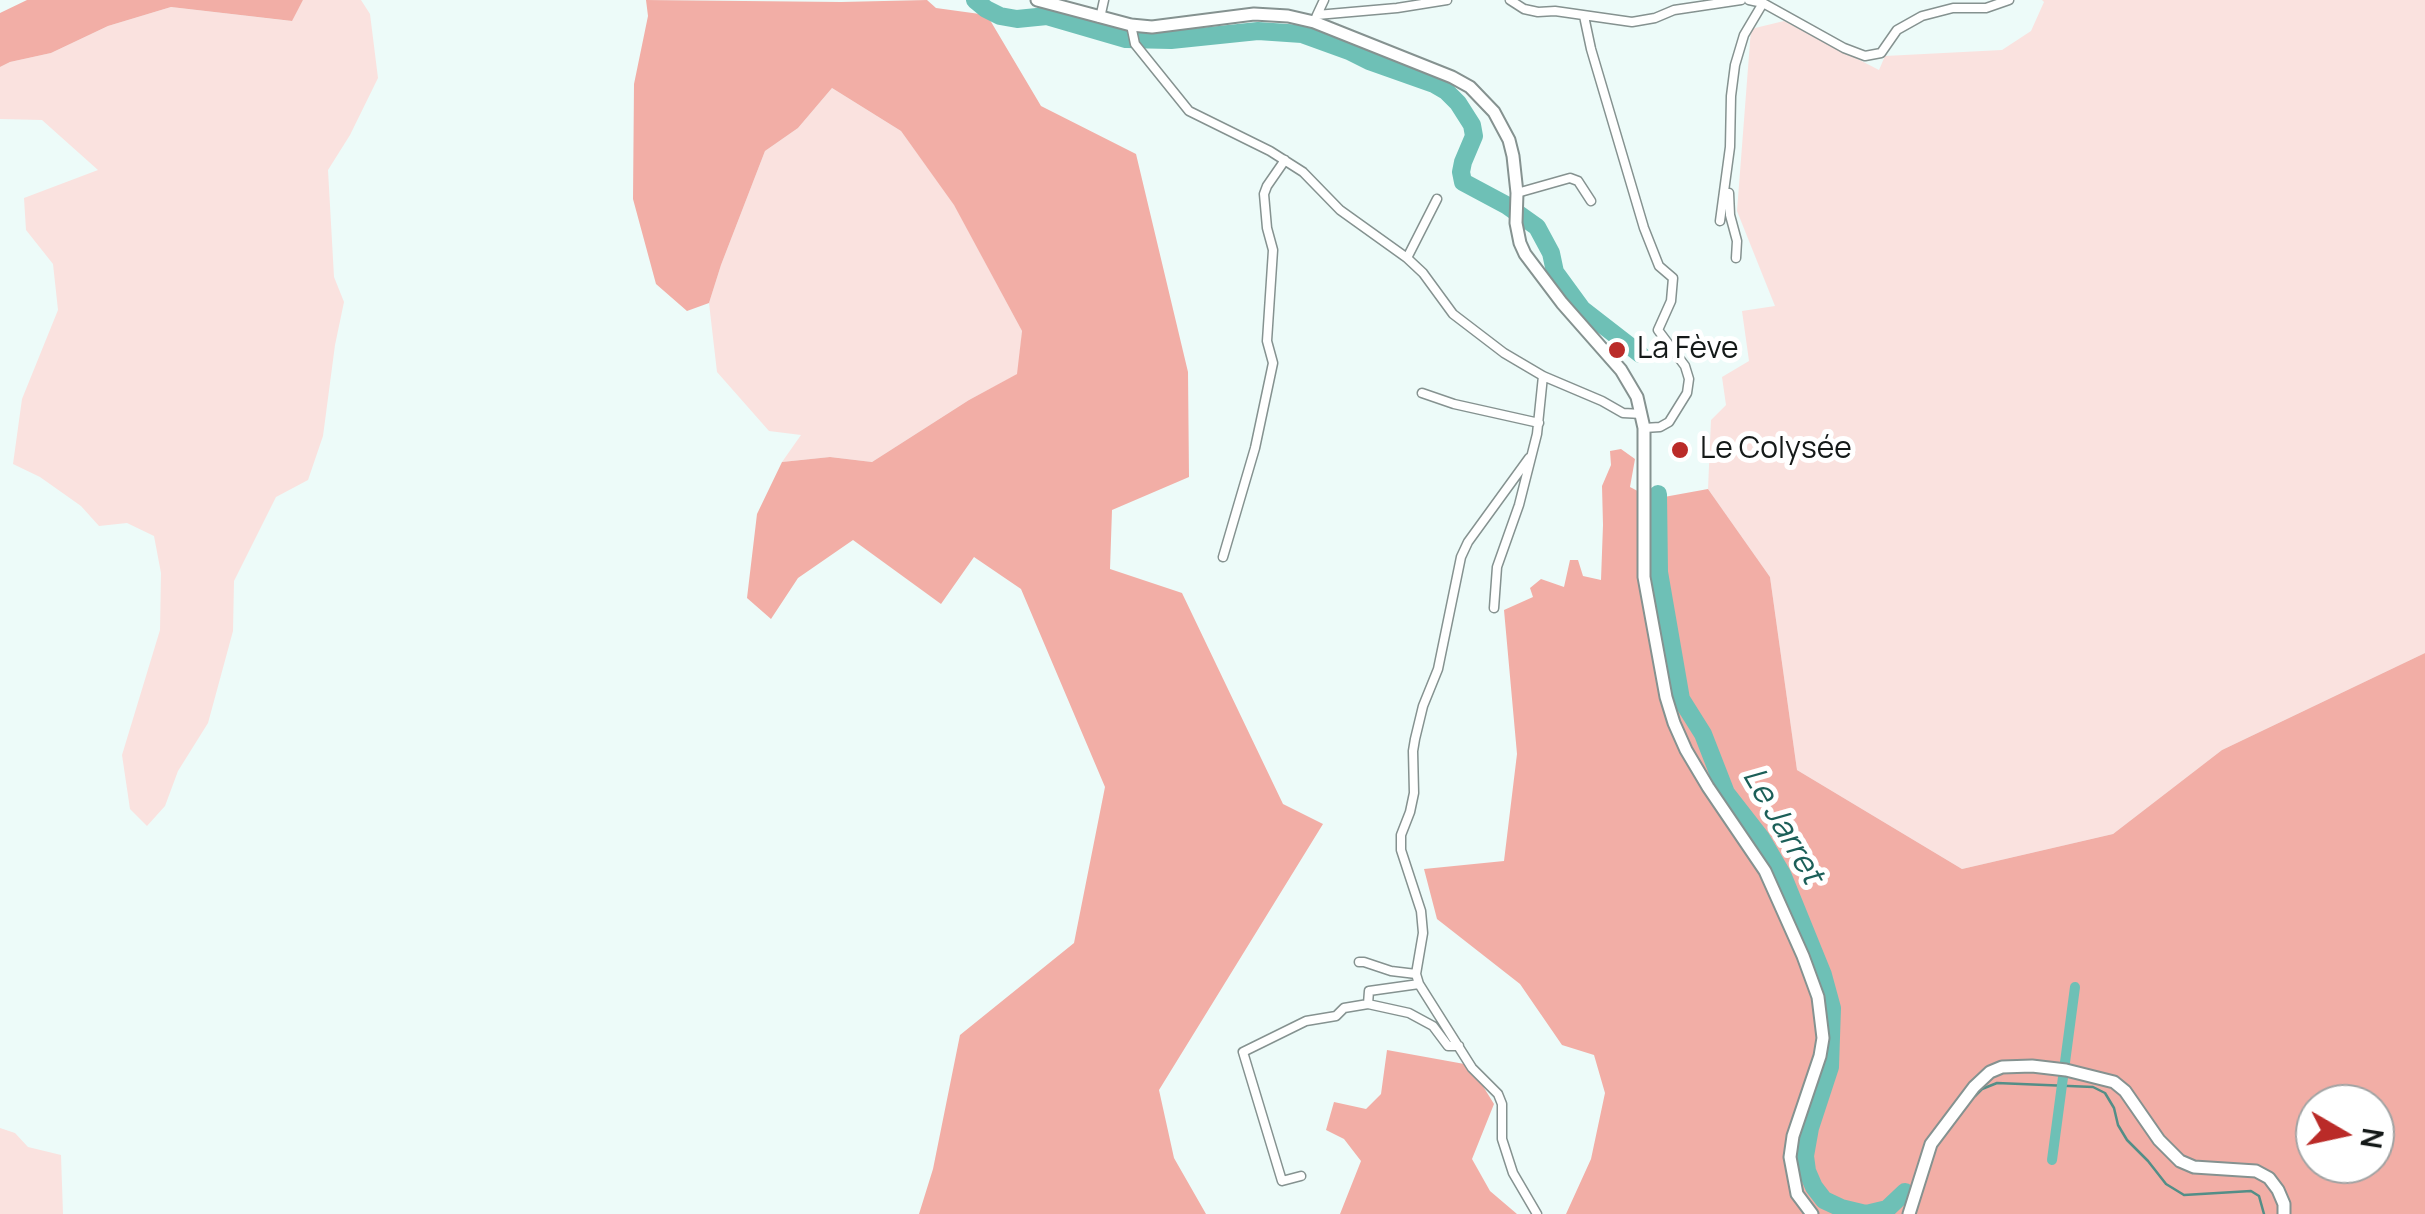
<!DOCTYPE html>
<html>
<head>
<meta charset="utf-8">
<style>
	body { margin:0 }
	#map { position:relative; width:2425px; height:1214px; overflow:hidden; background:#edfbf9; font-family:Manrope,sans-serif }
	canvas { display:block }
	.north { position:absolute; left:2295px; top:1084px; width:100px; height:100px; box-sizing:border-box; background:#fff; border:2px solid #a1a3a3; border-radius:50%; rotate:99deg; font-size:28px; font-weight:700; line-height:40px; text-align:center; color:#141918 }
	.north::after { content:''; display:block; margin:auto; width:35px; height:45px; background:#ba2b28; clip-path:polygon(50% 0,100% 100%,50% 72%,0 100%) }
</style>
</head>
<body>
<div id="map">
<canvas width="2425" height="1214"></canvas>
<div class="north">N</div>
</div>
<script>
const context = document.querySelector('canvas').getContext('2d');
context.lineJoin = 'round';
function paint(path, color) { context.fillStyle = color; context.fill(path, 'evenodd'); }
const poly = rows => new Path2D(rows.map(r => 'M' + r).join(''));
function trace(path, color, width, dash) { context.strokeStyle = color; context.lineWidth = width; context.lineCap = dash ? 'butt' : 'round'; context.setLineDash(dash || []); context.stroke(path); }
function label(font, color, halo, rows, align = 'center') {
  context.font = font + ' Manrope,sans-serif'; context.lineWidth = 10; context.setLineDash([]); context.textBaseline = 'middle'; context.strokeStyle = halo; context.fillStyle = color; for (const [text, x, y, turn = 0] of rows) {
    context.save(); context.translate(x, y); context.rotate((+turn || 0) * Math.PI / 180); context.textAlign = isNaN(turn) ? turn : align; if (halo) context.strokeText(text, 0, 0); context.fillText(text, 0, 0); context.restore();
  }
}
const green = poly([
	[303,0,361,0,370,14,378,78,350,135,328,170,334,277,344,302,335,345,323,436,308,480,276,497,234,581,233,631,208,723,178,771,165,806,147,826,130,809,122,755,160,630,161,573,154,536,127,523,99,526,81,506,40,477,13,464,22,399,58,310,53,264,26,230,24,198,98,170,42,120,0,119,0,67,10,62,51,53,108,26,171,7,291,21],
	[2042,0,2425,0,2425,653,2222,750,2113,834,1962,869,1797,770,1770,577,1708,489,1711,420,1726,405,1722,377,1749,361,1742,311,1775,306,1737,211,1751,29,1784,21,1879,70,1885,56,2002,50,2031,31,2044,2],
	[832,88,901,131,954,204,1022,331,1018,374,969,400,872,462,830,457,782,462,801,435,769,431,717,372,709,303,721,265,765,151,798,128],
	[0,1128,15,1133,28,1147,61,1155,63,1214,0,1214]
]);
const forest = poly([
	[27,0,303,0,292,21,171,7,108,26,51,53,10,62,0,67,0,13],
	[646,0,841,2,927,0,936,8,987,15,1041,106,1136,154,1188,372,1189,477,1112,510,1110,569,1182,593,1283,804,1323,824,1159,1090,1174,1158,1206,1214,919,1214,933,1169,960,1035,1074,943,1105,787,1021,589,974,557,941,604,853,540,798,578,771,619,747,598,757,514,782,462,830,457,872,462,969,400,1017,374,1022,331,954,205,901,131,832,88,798,128,765,151,721,265,709,303,687,311,656,284,633,199,634,84,648,16],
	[1621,449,1635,459,1630,487,1653,499,1708,489,1770,577,1797,770,1962,869,2113,834,2222,750,2425,653,2425,1214,1566,1214,1591,1159,1605,1093,1594,1055,1562,1045,1520,984,1437,919,1424,869,1504,861,1517,754,1504,610,1533,597,1530,588,1541,579,1564,587,1570,560,1578,560,1583,576,1601,580,1603,525,1602,486,1611,465,1610,451],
	[2315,1104,2375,1104,2375,1164,2315,1164],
	[1387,1050,1470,1065,1494,1104,1472,1159,1490,1191,1517,1214,1340,1214,1361,1161,1344,1139,1326,1130,1334,1102,1366,1109,1381,1094]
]);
const stream = poly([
	[1975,1096,1982,1089,1997,1083,2093,1087,2105,1093,2114,1108,2118,1125,2127,1140,2148,1161,2166,1184,2184,1195,2251,1191,2259,1196,2264,1214]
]);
const canal = poly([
	[2052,1160,2075,987]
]);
const river = poly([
	[975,0,986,9,1000,16,1017,19,1047,16,1126,39,1171,40,1258,31,1302,34,1349,51,1369,61,1434,84,1446,91,1458,103,1472,125,1474,136,1463,162,1461,172,1463,182,1506,205,1537,227,1551,253,1555,272,1582,309,1640,354],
	[1658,494,1659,572,1681,699,1703,734,1726,793,1761,838,1782,874,1823,975,1832,1008,1830,1067,1810,1128,1805,1156,1807,1171,1814,1187,1824,1200,1841,1208,1866,1214],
	[1866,1214,1887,1209,1905,1192]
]);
const street = poly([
	[1510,0,1524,9,1538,12,1555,11,1632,22,1655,18,1674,10,1741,0],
	[1749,0,1763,3,1844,48,1865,56,1881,53,1897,30,1922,16,1953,8,1986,8,2009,0],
	[1317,15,1324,0],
	[1584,16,1591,49,1644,228,1659,266,1673,278,1671,301,1658,330,1685,366,1689,379,1687,393,1669,422,1660,427,1644,428],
	[1100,18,1104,0],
	[1314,22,1317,15,1397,8,1447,0],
	[1131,25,1135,44,1189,111,1270,151,1303,172,1340,210,1407,258,1423,273,1453,314,1504,353,1543,376,1602,401,1623,413,1642,414],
	[1517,193,1570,178,1578,181,1591,201],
	[1729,193,1730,215,1737,241,1736,258],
	[1720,221,1730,147,1731,96,1735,65,1744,35,1763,3],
	[1407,258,1437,199],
	[1422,393,1454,404,1539,423],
	[1529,458,1468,542,1461,557,1438,669,1423,706,1415,739,1413,751,1414,793,1410,812,1401,835,1401,850,1421,911,1423,933,1416,974,1419,984,1472,1068,1498,1094,1502,1104,1502,1139,1513,1173,1537,1214],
	[1223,557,1255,448,1273,363,1267,341,1273,250,1267,228,1264,194,1267,186,1285,160],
	[1494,608,1497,567,1519,505,1537,434,1543,376],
	[1359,962,1364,962,1391,971,1416,974],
	[1419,984,1369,991,1368,1004,1409,1013,1433,1026,1448,1046,1459,1046],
	[1301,1176,1282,1181,1243,1052,1306,1021,1336,1016,1344,1008,1368,1004]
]);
const secondary = poly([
	[1037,0,1131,25,1152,27,1254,14,1288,16,1314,22,1452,77,1470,87,1494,112,1509,140,1513,156,1517,193,1516,223,1520,243,1525,254,1562,303,1621,370,1637,397,1644,428,1644,577,1666,697,1674,723,1686,750,1708,787,1765,871,1803,956,1818,997,1823,1038,1820,1056,1793,1136,1790,1157,1797,1194,1812,1214],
	[1909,1214,1931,1144,1974,1087,1990,1072,2002,1067,2032,1066,2066,1070,2114,1082,2125,1091,2159,1140,2180,1161,2194,1167,2256,1171,2269,1178,2278,1190,2284,1204,2284,1214]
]);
const markers = [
	[1617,350,10,"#ba2b28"],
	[1680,450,10,"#ba2b28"]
];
const poiNames = [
	["La Fève",1637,350],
	["Le Colysée",1700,450]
];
const waterNames = [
	["Le Jarret",1782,826,60]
];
paint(green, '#fae2df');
paint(forest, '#f2aea6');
trace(stream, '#538e87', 2.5);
trace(canal, '#6ec0b6', 10);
trace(river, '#6ec0b6', 18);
trace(street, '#859290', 11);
trace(secondary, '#859290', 15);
trace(street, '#fff', 8);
trace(secondary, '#fff', 11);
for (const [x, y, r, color] of markers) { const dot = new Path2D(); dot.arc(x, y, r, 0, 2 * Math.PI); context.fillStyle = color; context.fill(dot); trace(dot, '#fff', 4); }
label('30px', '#141918', '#fff', poiNames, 'left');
label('italic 32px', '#1b5f58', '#fff', waterNames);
</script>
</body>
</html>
